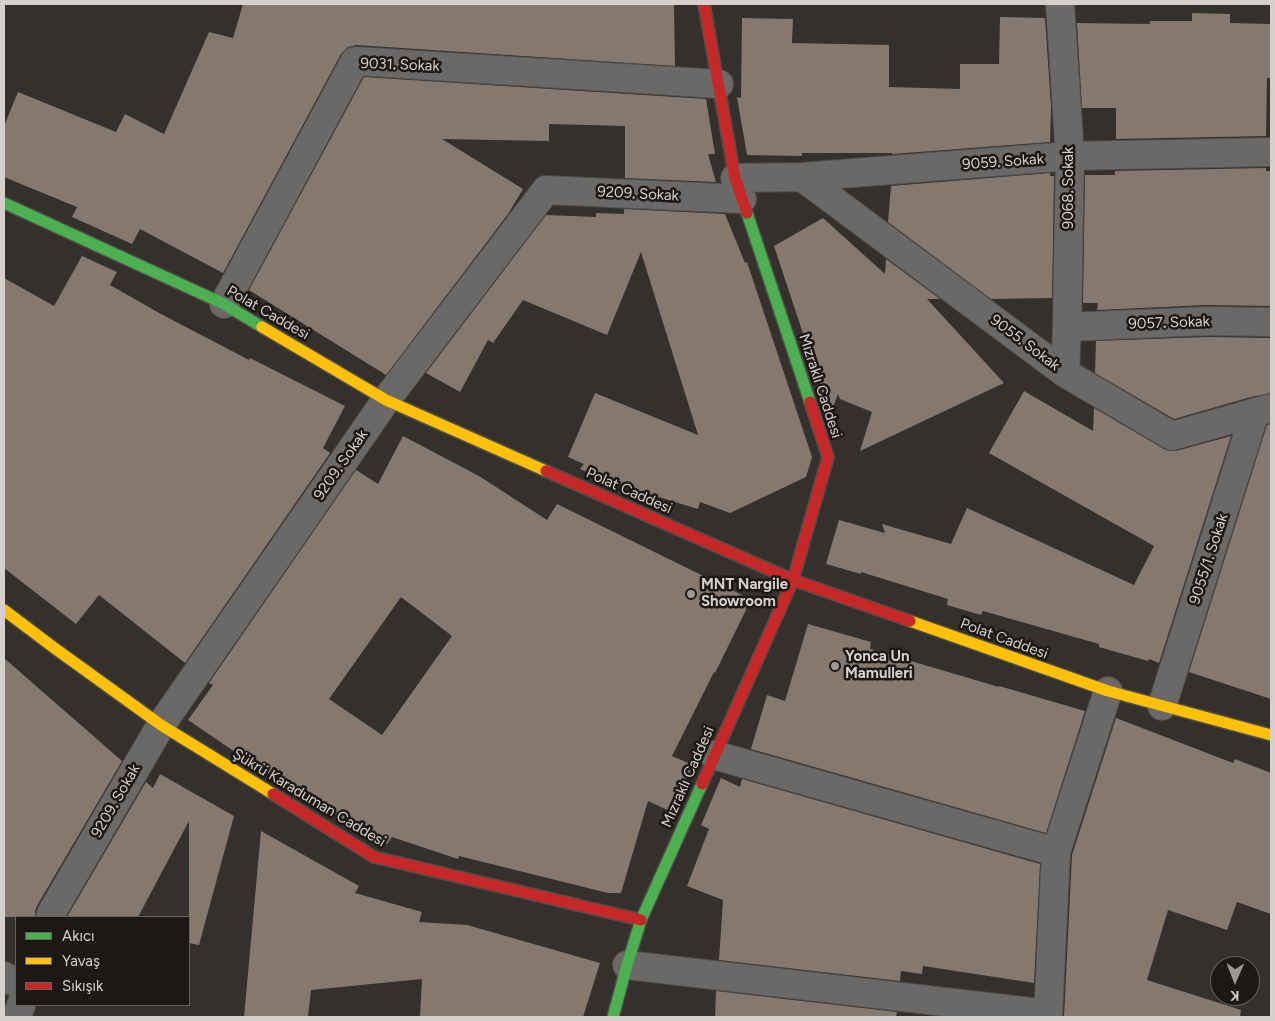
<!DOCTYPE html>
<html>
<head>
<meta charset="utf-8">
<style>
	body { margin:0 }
	#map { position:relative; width:1275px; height:1021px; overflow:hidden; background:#34302c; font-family:Figtree,sans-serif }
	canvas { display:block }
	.frame { position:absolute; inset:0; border:5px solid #d6d0cc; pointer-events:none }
	.legend { position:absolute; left:15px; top:916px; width:175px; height:90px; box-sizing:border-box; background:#1c1815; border:1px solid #66625e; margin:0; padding:6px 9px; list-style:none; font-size:15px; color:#d6d0cc }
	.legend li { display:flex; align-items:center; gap:10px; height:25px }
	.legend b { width:25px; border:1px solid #66625e }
	.north { position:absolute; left:1210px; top:956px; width:50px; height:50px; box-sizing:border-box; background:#1c1815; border:1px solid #66625e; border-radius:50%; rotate:181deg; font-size:14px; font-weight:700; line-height:20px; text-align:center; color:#d6d0cc }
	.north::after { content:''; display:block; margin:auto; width:18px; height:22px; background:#9d9894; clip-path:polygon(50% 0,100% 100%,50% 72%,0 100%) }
</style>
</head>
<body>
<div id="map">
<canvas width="1275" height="1021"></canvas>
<div class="frame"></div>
<ul class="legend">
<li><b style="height:6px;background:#4caf50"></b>Akıcı</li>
<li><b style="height:6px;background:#ffc107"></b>Yavaş</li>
<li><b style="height:6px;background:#c62828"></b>Sıkışık</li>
</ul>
<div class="north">K</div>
</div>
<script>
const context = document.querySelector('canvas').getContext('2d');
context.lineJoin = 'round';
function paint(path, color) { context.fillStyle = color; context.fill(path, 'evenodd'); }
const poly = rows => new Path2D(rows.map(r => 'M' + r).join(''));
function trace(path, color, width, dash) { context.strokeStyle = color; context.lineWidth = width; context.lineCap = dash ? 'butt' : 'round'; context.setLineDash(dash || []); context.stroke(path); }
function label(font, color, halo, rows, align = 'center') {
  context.font = font + ' Figtree,sans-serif'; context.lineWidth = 5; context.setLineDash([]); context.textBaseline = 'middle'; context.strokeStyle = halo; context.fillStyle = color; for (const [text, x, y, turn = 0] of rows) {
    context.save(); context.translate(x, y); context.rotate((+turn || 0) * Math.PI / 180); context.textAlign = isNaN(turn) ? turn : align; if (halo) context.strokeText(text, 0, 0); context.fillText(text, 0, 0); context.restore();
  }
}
const building = poly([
	[243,4,674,4,675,66,356,45,348,47,341,54,223,273,140,229,132,244,72,217,77,207,4,177,4,126,18,92,116,132,125,114,164,134,209,32,233,38],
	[1192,13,1230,14,1230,23,1271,24,1271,78,1267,78,1266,136,1116,139,1116,108,1082,108,1077,23,1150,24,1150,21,1192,21],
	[1000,17,1045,18,1051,107,1050,142,892,154,892,153,802,153,802,156,747,155,737,97,741,98,742,18,793,19,792,43,889,45,889,87,960,89,960,64,999,64],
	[364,77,706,99,715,154,708,154,716,182,625,178,625,126,549,124,549,141,442,139,523,189,508,214,386,375,249,290],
	[1266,168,1266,171,1271,171,1271,306,1206,305,1097,310,1098,303,1083,303,1085,175,1115,175,1115,171],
	[1050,173,1050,176,1054,176,1052,298,991,299,888,222,891,186],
	[624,209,725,214,745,263,747,262,812,457,806,477,730,513,700,502,698,509,613,483,580,469,584,464,568,457,595,393,698,435,641,252,607,335,523,300,493,343,488,340,460,392,426,373,546,215,596,217,596,213,624,214],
	[823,218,885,274,886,259,940,299,927,299,1004,383,860,451,872,412,840,399,838,394,830,415,774,246],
	[82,256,117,272,110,285,161,314,249,360,250,358,345,406,323,448,330,453,185,663,99,595,76,624,4,568,4,278,54,306],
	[1207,337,1271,338,1271,393,1251,397,1174,419,1095,373,1096,341],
	[1024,391,1093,431,1094,408,1164,449,1170,451,1176,451,1231,436,1159,663,1149,659,1148,661,1099,647,1099,644,983,611,981,615,947,605,948,599,861,572,861,574,826,564,839,520,885,533,882,524,951,544,967,508,1134,585,1154,546,989,453],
	[1271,424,1271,699,1189,672,1267,425],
	[403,436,479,476,547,520,557,504,746,597,746,610,715,673,714,672,672,756,693,765,672,812,648,801,621,893,608,893,459,856,458,859,392,837,387,844,380,842,238,754,188,720,213,685,209,683,356,470,378,484],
	[401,597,452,636,382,735,329,699],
	[808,624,871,642,870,649,999,687,999,686,1085,711,1046,833,751,749,767,695,785,701],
	[4,658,122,761,38,904,35,911,35,917,4,917],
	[1116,718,1233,763,1235,759,1271,773,1271,914,1237,902,1227,930,1168,910,1147,980,1241,1010,1240,1017,1064,1017,1072,855],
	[160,774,234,816,199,945,189,943,189,821,138,917,67,917,146,782,153,788],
	[721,778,740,787,742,779,1040,864,1034,983,923,966,922,974,901,971,900,981,719,960,723,900,687,886,709,829,701,825],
	[261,831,359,886,355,893,422,912,419,922,467,925,600,963,583,1017,420,1017,422,979,311,990,308,1017,244,1017],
	[716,991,897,1012,896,1017,715,1017]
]);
const street = poly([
	[1060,4,1070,156,1067,327,1065,373],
	[802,177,1065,373,1172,436,1271,408],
	[735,178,802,177,1070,156,1271,152],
	[224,304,355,61,719,84],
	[1067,327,1207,321,1271,322],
	[1162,706,1255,412],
	[714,755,1056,852],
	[50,917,52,912,161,725,386,400,546,190,742,199],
	[627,965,1048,1014],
	[4,976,16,983],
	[17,1017,21,1005],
	[1048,1017,1056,852,1108,691]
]);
const fast = poly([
	[4,203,224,304,262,327],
	[747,213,810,402],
	[613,1017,627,965,641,920,702,784]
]);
const slow = poly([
	[262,327,386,400,546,471],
	[4,610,53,647,161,725,273,794],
	[910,621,1108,691,1271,735]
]);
const jam = poly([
	[704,4,735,178,747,213],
	[546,471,793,580,910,621],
	[702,784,793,580,828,457,810,402],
	[273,794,374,857,641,920]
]);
const markers = [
	[691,594,5,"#9d9894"],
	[835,666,5,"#9d9894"]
];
const streetNames = [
	["9031. Sokak",400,65,2],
	["9059. Sokak",1003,162,-4],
	["9068. Sokak",1069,188,-90],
	["9209. Sokak",638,194,3],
	["Polat Caddesi",268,313,30],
	["9057. Sokak",1169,323,-2],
	["9055. Sokak",1025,343,37],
	["Mızraklı Caddesi",820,386,72],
	["9209. Sokak",341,465,-55],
	["Polat Caddesi",629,491,24],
	["9055/1. Sokak",1209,559,-72],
	["Polat Caddesi",1004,639,20],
	["Mızraklı Caddesi",688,777,-66],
	["Şükrü Karaduman Caddesi",309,798,31],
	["9209. Sokak",116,801,-60]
];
const poiNames = [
	["MNT Nargile",701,585],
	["Showroom",701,602],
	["Yonca Un",845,657],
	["Mamulleri",845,674]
];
paint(building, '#85796f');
trace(street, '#504d4a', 30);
trace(fast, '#504d4a', 14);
trace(slow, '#504d4a', 14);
trace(jam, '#504d4a', 14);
trace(street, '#6b6968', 28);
trace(fast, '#4caf50', 11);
trace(slow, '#ffc107', 11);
trace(jam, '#c62828', 11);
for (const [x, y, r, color] of markers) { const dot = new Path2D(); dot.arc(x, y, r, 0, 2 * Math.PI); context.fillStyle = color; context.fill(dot); trace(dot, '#1c1815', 2); }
label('15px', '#d6d0cc', '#1c1815', streetNames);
label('bold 15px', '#d6d0cc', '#1c1815', poiNames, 'left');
</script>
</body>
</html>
